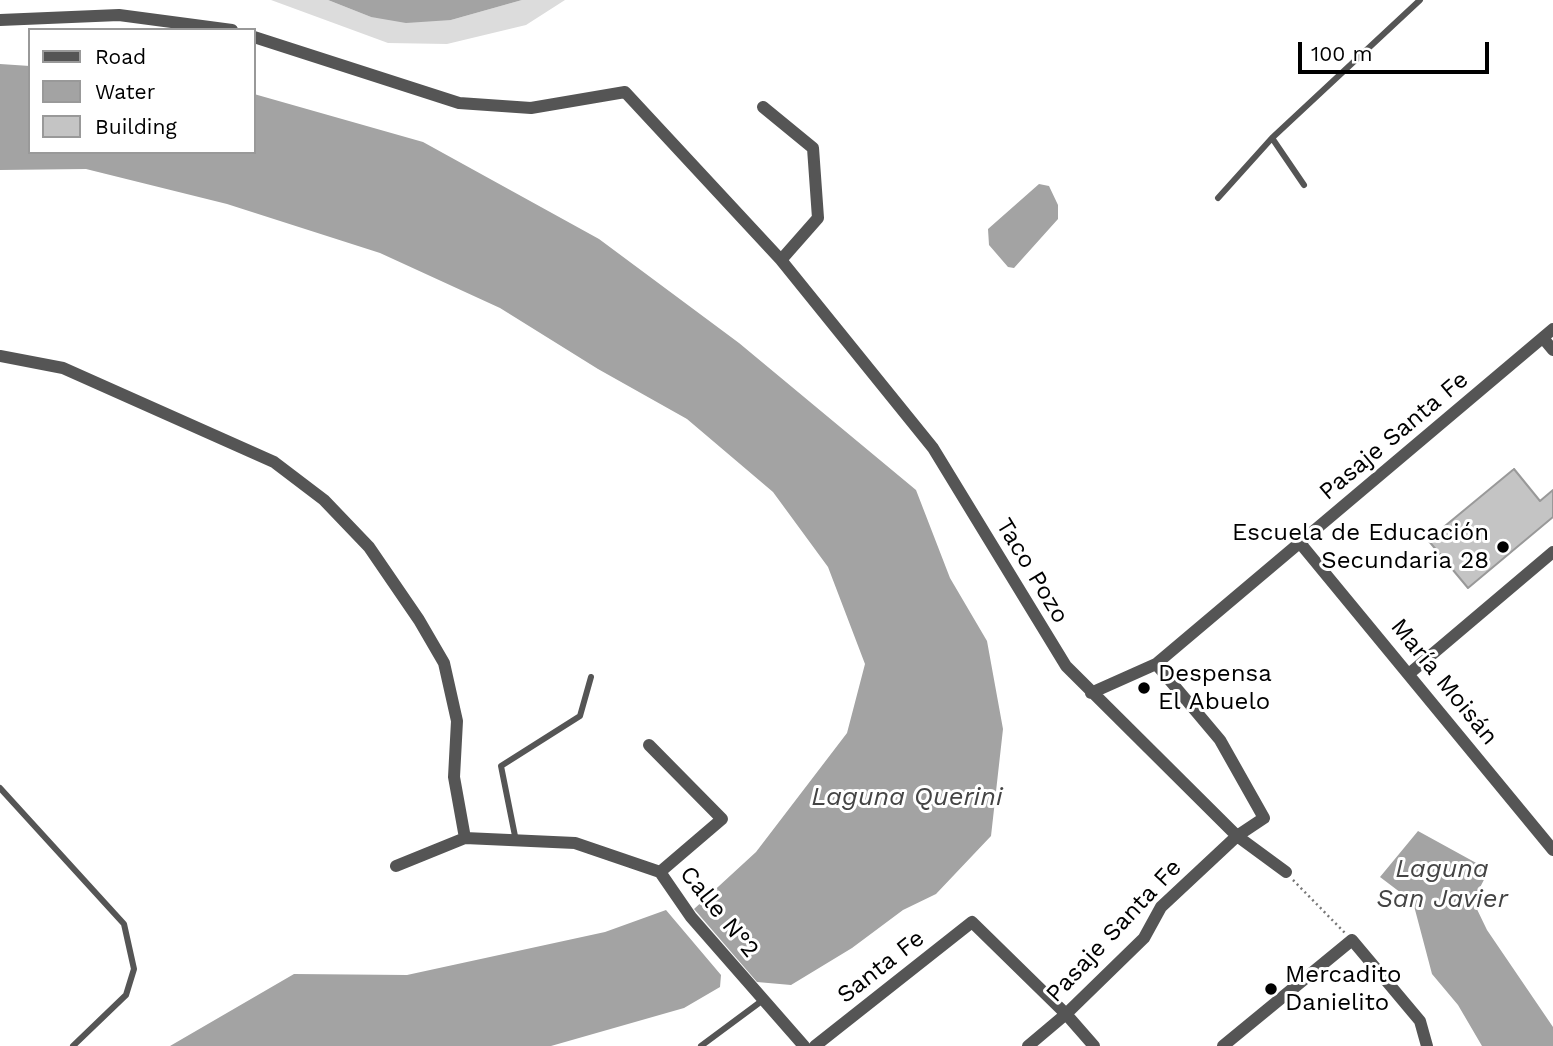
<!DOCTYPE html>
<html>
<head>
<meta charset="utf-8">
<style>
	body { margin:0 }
	#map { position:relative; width:1553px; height:1046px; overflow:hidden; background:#fff; font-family:"Work Sans",sans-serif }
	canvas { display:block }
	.legend { position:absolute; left:28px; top:28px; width:228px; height:126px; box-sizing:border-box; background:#fff; border:2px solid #999; margin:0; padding:9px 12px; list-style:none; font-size:21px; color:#000 }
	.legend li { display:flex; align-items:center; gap:14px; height:35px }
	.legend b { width:35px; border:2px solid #999 }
	.scale { position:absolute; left:1298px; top:42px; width:191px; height:32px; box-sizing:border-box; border:4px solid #000; border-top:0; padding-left:9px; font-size:21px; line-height:24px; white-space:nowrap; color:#000; -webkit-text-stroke:5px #fff; paint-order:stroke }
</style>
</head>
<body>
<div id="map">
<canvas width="1553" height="1046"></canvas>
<ul class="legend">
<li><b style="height:9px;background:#555"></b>Road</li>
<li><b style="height:19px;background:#a3a3a3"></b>Water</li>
<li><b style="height:19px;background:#c4c4c4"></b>Building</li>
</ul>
<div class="scale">100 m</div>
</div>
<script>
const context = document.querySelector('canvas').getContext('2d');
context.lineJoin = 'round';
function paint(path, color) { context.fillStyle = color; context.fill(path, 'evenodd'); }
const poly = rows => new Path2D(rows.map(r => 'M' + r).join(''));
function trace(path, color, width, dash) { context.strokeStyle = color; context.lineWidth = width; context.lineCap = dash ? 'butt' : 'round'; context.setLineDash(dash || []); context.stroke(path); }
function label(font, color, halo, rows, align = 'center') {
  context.font = font + ' "Work Sans",sans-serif'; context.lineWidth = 6; context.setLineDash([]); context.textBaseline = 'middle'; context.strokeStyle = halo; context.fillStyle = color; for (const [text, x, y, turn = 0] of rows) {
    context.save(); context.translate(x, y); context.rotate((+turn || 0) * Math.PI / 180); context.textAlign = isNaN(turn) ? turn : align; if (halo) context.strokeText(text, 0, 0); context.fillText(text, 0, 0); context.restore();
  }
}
const green = poly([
	[271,0,328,0,371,17,451,20,522,0,565,0,526,25,447,44,388,43]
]);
const water = poly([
	[328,0,522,0,451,20,406,23,371,17],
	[0,64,30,66,30,152,254,152,254,94,423,142,599,239,739,343,916,490,950,578,987,641,1003,729,991,836,936,894,903,910,852,948,791,985,757,982,694,909,756,852,847,733,865,664,828,567,773,492,687,419,598,369,500,308,380,253,227,204,86,169,0,170],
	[1039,184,1049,186,1058,205,1058,219,1014,268,1008,267,989,245,988,229],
	[1418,831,1489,870,1473,901,1487,930,1553,1027,1553,1046,1482,1046,1458,1005,1432,974,1413,902,1380,877],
	[666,910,721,975,720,987,684,1008,551,1046,170,1046,294,974,407,975,605,932]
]);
const building = poly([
	[1514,469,1540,501,1553,490,1553,517,1468,588,1428,540,1514,469]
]);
const path = poly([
	[1293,880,1345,933]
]);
const service = poly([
	[1304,185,1272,138,1420,0],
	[1218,198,1272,138],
	[0,788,124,924,134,969,126,995,73,1046],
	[516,841,501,766,580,716,591,677],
	[701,1046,763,1000]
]);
const minor = poly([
	[0,20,119,15,232,30],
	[254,37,459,103,531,108,625,92,781,260,933,448,1066,666,1237,836,1286,872],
	[763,107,813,148,818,218,781,260],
	[1543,338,1553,350],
	[0,356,63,368,274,462,324,500,369,547,419,620,444,663,457,721,454,777,465,838,575,843,660,872,691,917,804,1046],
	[1300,543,1553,850],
	[1410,673,1553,552],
	[1091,693,1156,664,1553,329],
	[649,745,722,819,660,872],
	[396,866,465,838],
	[815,1046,972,922,1066,1014,1094,1046],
	[1028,1046,1066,1014,1144,938,1161,907,1237,836,1264,818,1220,740,1156,664],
	[1223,1046,1352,940,1420,1021,1427,1046]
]);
const markers = [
	[1503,547,7,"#000"],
	[1144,688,7,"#000"],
	[1271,989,7,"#000"]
];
const streetNames = [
	["Pasaje Santa Fe",1394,436,-40],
	["Taco Pozo",1032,571,59],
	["María Moisán",1444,682,51],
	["Calle N°2",719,912,51],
	["Pasaje Santa Fe",1114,931,-47],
	["Santa Fe",881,967,-38]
];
const poiNames = [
	["Escuela de Educación",1489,533,"right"],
	["Secundaria 28",1489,561,"right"],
	["Despensa",1158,674],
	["El Abuelo",1158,702],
	["Mercadito",1285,975],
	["Danielito",1285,1003]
];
const waterNames = [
	["Laguna Querini",907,797],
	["Laguna",1442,869],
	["San Javier",1442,899]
];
paint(green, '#dcdcdc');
paint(water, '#a3a3a3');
paint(building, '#c4c4c4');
trace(building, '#999', 2);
trace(path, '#777', 2.5, [2, 3.5]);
trace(service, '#555', 6);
trace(minor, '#555', 12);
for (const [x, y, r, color] of markers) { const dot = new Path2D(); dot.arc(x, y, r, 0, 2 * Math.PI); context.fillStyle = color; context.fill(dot); trace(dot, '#fff', 2.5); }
label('24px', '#000', '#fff', streetNames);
label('24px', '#000', '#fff', poiNames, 'left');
label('italic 26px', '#444', '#fff', waterNames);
</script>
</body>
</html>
